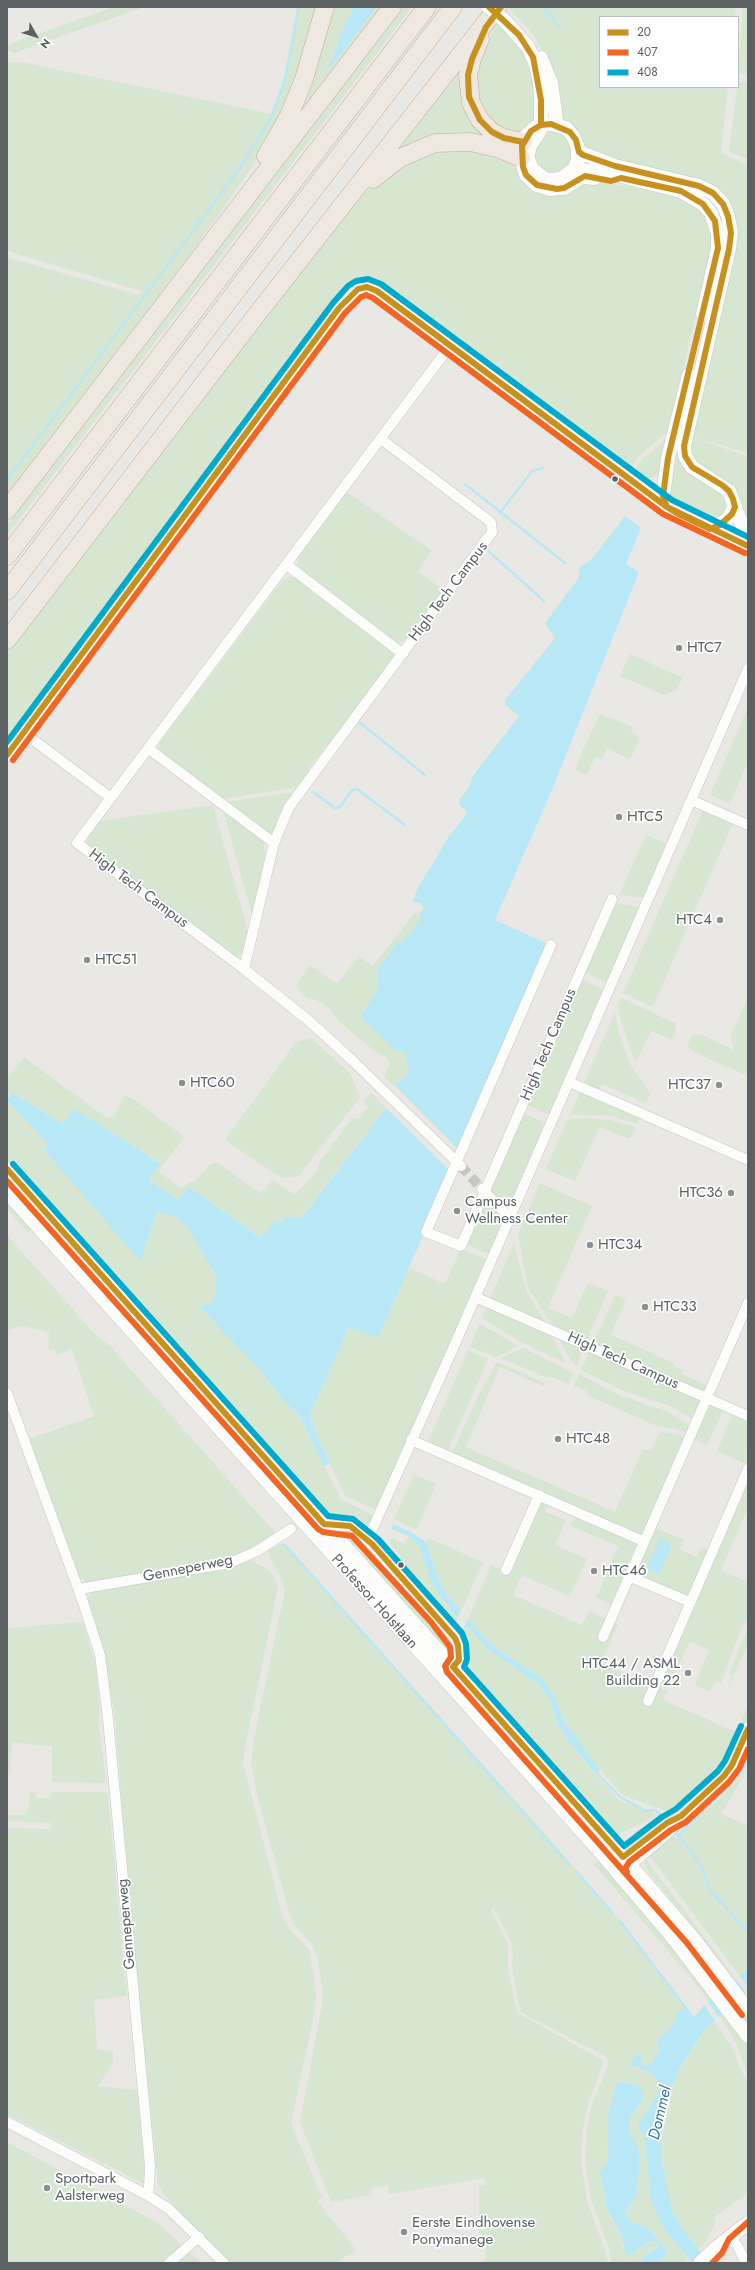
<!DOCTYPE html>
<html>
<head>
<meta charset="utf-8">
<style>
	body { margin:0 }
	#map { position:relative; width:755px; height:2270px; overflow:hidden; background:#eae8e5; font-family:Jost,sans-serif }
	canvas { display:block }
	.frame { position:absolute; inset:0; border:8px solid #5b6063; pointer-events:none }
	.legend { position:absolute; left:599px; top:16px; width:140px; height:72px; box-sizing:border-box; background:#fff; border:1px solid #bdbfc1; margin:0; padding:5px 7px; list-style:none; font-size:12px; color:#5b6063 }
	.legend li { display:flex; align-items:center; gap:8px; height:20px }
	.legend b { width:20px; border:1px solid #bdbfc1 }
	.north { position:absolute; left:16px; top:16px; width:40px; height:40px; -webkit-text-stroke:3px #fff; paint-order:stroke; rotate:129deg; font-size:11px; font-weight:700; line-height:16px; text-align:center; color:#5b6063 }
	.north::after { content:''; display:block; margin:auto; width:14px; height:18px; background:#5b6063; clip-path:polygon(50% 0,100% 100%,50% 72%,0 100%) }
</style>
</head>
<body>
<div id="map">
<canvas width="755" height="2270"></canvas>
<div class="frame"></div>
<ul class="legend">
<li><b style="height:5px;background:#c8911e"></b>20</li>
<li><b style="height:5px;background:#f26522"></b>407</li>
<li><b style="height:5px;background:#00a9ce"></b>408</li>
</ul>
<div class="north">N</div>
</div>
<script>
const context = document.querySelector('canvas').getContext('2d');
context.lineJoin = 'round';
function paint(path, color) { context.fillStyle = color; context.fill(path, 'evenodd'); }
const poly = rows => new Path2D(rows.map(r => 'M' + r).join(''));
function trace(path, color, width, dash) { context.strokeStyle = color; context.lineWidth = width; context.lineCap = dash ? 'butt' : 'round'; context.setLineDash(dash || []); context.stroke(path); }
function label(font, color, halo, rows, align = 'center') {
  context.font = font + ' Jost,sans-serif'; context.lineWidth = 3.5; context.setLineDash([]); context.textBaseline = 'middle'; context.strokeStyle = halo; context.fillStyle = color; for (const [text, x, y, turn = 0] of rows) {
    context.save(); context.translate(x, y); context.rotate((+turn || 0) * Math.PI / 180); context.textAlign = isNaN(turn) ? turn : align; if (halo) context.strokeText(text, 0, 0); context.fillText(text, 0, 0); context.restore();
  }
}
const green = poly([
	[114,7,144,7,14,53,7,50,7,45],
	[297,7,322,7,273,137,196,247,49,440,7,500,7,257,138,295,142,291,7,251,7,62,26,63,272,114,285,74],
	[329,7,354,7,345,24,328,71,377,7,386,7,279,141],
	[398,7,412,7,7,535,7,525,217,250],
	[510,7,736,7,735,17,600,17,600,87,728,87,721,153,748,165,748,453,696,438,748,457,748,526,702,471,687,447,728,264,723,199,588,154,563,123,549,64,542,49,532,33,509,8],
	[743,7,748,7,748,76,738,72],
	[498,24,528,56,534,84,534,120,525,130,515,134,483,118,472,96,482,47],
	[484,25,464,86,505,143,455,138,364,181],
	[748,81,748,159,729,152,737,87,739,82],
	[553,131,566,136,572,145,571,163,556,175,542,172,534,160,534,153,539,142,548,133],
	[435,145,512,157,523,178,589,181,651,190,685,198,703,211,714,237,669,431,640,455,627,474,368,282,204,478,7,742,7,648,353,206,370,186],
	[666,436,668,436,660,470,656,476,641,481,630,476,643,458,661,444],
	[678,437,681,448,729,498,728,512,714,524,674,508,667,486],
	[347,492,432,551,418,571,443,590,403,642,398,644,300,571,298,564,297,557],
	[290,576,295,578,392,652,395,658,329,747,326,746,308,769,311,771,299,787,223,799,160,752,159,747,160,742,280,584],
	[630,654,683,678,676,690,664,695,620,676],
	[748,707,748,762,730,804,710,795],
	[600,714,631,726,632,732,640,738,630,760,607,748,602,759,595,757,587,775,576,770,581,754],
	[295,792,275,832,271,833,266,832,226,802],
	[213,805,249,935,244,953,236,957,88,846,86,838,99,821],
	[223,810,264,841,264,850,270,855,253,919],
	[703,810,733,823,653,1007,623,993],
	[646,835,667,844,644,898,619,895],
	[614,903,641,907,608,980,605,982,584,972],
	[415,912,420,919,405,940,397,942,378,969,377,991,360,1017,405,1052,409,1072,395,1086,384,1078,390,1063,386,1057,378,1054,338,1021,330,1009,315,999,309,1000,295,986,310,965,337,984,359,956,373,966],
	[581,979,601,988,602,995,551,1112,548,1114,526,1105],
	[748,997,748,1076,694,1052,687,1046,693,1034,705,1036,734,1050,731,1036],
	[621,998,675,1023,676,1032,672,1040,651,1031,636,1062,634,1060,620,1017,618,1005],
	[615,1012,619,1034,631,1066,650,1093,646,1103,602,1084,599,1090,584,1083],
	[311,1038,350,1073,360,1097,299,1176,281,1178,225,1140,296,1042],
	[24,1057,107,1118,115,1115,124,1095,135,1100,185,1137,158,1171,181,1188,198,1178,210,1164,218,1163,260,1193,273,1180,295,1195,317,1171,320,1161,352,1118,358,1119,368,1107,364,1101,371,1092,386,1108,300,1218,284,1218,279,1224,275,1222,262,1238,189,1187,178,1200,149,1180,160,1162,74,1110,63,1124,11,1092,7,1097,7,1078],
	[581,1090,641,1116,637,1124,611,1116,570,1115],
	[7,1101,47,1143,141,1262,156,1212,174,1216,187,1227,217,1277,215,1296,210,1304,199,1305,260,1370,283,1400,299,1415,341,1499,374,1516,367,1527,361,1527,354,1522,324,1514,16,1175,7,1159],
	[523,1113,541,1121,544,1127,511,1203,506,1206,489,1190],
	[586,1118,610,1120,636,1127,630,1139,600,1127,575,1181,546,1169,567,1120],
	[540,1183,592,1206,548,1308,572,1318,588,1283,608,1291,587,1341,552,1325,528,1288,518,1234],
	[485,1198,502,1217,503,1221,489,1254,466,1244],
	[7,1200,32,1228,28,1233,7,1209],
	[7,1235,94,1333,111,1347,278,1536,235,1557,89,1583,79,1577,29,1439,94,1416,72,1349,57,1355,54,1349,50,1350,48,1346,49,1332,21,1326,7,1331],
	[514,1243,527,1293,546,1323,490,1299],
	[461,1249,489,1260,377,1510,345,1496,309,1417,349,1327,378,1338,409,1268,445,1284],
	[615,1295,626,1300,611,1335,674,1363,674,1366,683,1371,682,1374,708,1386,707,1389,703,1392,593,1345],
	[487,1307,551,1335,566,1363,519,1341,482,1318],
	[479,1325,482,1325,518,1346,496,1357,470,1347],
	[558,1337,583,1350,577,1367,569,1358],
	[524,1348,573,1373,569,1384,549,1376,548,1378,500,1358],
	[468,1350,488,1359,448,1451,428,1442],
	[590,1351,697,1397,701,1402,693,1419,673,1407,624,1391,581,1370],
	[497,1362,545,1383,543,1386,500,1367,466,1447,615,1512,643,1449,652,1450,659,1434,663,1432,680,1435,685,1440,644,1535,638,1534,452,1453,479,1394],
	[579,1374,617,1394,668,1412,690,1426,687,1432,654,1425,587,1395,588,1392,574,1386],
	[710,1403,724,1409,707,1445,694,1439],
	[732,1415,748,1421,746,1464,717,1451],
	[414,1474,436,1484,417,1530,394,1519],
	[748,1479,748,1513,746,1512,721,1570,748,1582,748,1618,741,1629,721,1683,715,1681,709,1692,695,1685,709,1650,690,1641,670,1684,661,1681],
	[541,1501,549,1503,545,1512,566,1520,555,1545,587,1559,570,1596,522,1575,513,1595,582,1625,589,1611,618,1624,601,1664,667,1691,663,1700,736,1732,748,1705,748,1722,732,1759,686,1805,680,1803,670,1812,622,1795,574,1738,563,1720,556,1700,543,1679,491,1645,468,1619,491,1565,509,1573],
	[577,1517,637,1543,611,1604,596,1598,618,1546,569,1525],
	[334,1527,349,1529,362,1540,353,1548],
	[656,1528,684,1540,680,1550,697,1557,701,1548,708,1550,688,1597,636,1575],
	[409,1536,419,1546,430,1579,441,1598,458,1617,454,1625,448,1623,448,1617,398,1561,400,1555,389,1543,392,1538,405,1544],
	[428,1538,483,1562,461,1611,446,1593,437,1576,426,1542],
	[283,1542,538,1826,625,1926,686,2006,670,2029,655,2043,660,2048,650,2066,642,2064,642,2055,635,2067,638,2067,654,2075,660,2087,658,2094,645,2112,644,2134,651,2203,669,2236,688,2258,682,2263,654,2263,665,2256,668,2252,649,2229,633,2223,627,2218,625,2211,636,2197,639,2171,639,2149,630,2135,629,2123,631,2115,640,2105,635,2085,621,2081,617,2081,616,2085,607,2119,608,2162,599,2173,603,2184,606,2205,610,2218,621,2234,623,2250,632,2254,651,2241,657,2242,659,2244,646,2254,641,2263,612,2263,609,2248,591,2200,585,2160,587,2129,591,2108,607,2067,608,2060,605,2056,520,2012,512,1966,513,1952,511,1943,494,1908,491,1910,508,1944,508,1967,514,2000,518,2013,604,2061,587,2107,583,2128,581,2160,587,2201,605,2250,608,2263,481,2263,486,2260,485,2244,479,2245,479,2185,485,2185,485,2178,389,2194,388,2185,371,2188,372,2195,331,2202,300,2122,322,2005,323,1994,318,1960,313,1945,294,1925,289,1912,257,1795,251,1763,253,1743,285,1590,280,1576,270,1558,269,1550],
	[370,1549,450,1637,453,1649,453,1658,361,1557],
	[250,1560,266,1568,274,1576,278,1587,245,1748,243,1763,283,1918,293,1933,309,1949,314,1977,316,1999,313,2019,291,2123,322,2198,317,2200,356,2250,336,2263,228,2263,163,2194,158,2183,135,1961,114,1711,103,1648,87,1599,93,1591,224,1568],
	[83,1622,96,1668,100,1717,98,1717,106,1780,103,1783,53,1782,52,1780,52,1747,12,1742,10,1774,7,1774,7,1628],
	[465,1624,486,1648,539,1683,551,1702,557,1723,568,1741,583,1760,620,1801,652,1811,656,1816,619,1834,613,1840,467,1677,463,1644,459,1637],
	[748,1628,748,1645,727,1690,732,1675,729,1673],
	[745,1774,721,1814,748,1826,748,1969,739,1975,647,1852,670,1832,677,1839],
	[30,1792,35,1792,37,1798,49,1798,52,1792,104,1792,108,1795,127,1996,94,2000,97,2049,113,2051,113,2064,98,2086,137,2090,146,2185,7,2114,7,1828,51,1829,51,1823,7,1821,7,1815,24,1815,28,1810],
	[660,1819,661,1821,636,1840,633,1835,636,1831],
	[645,1858,735,1978,732,1980,693,1926,649,1873,645,1865],
	[599,1859,672,1943,712,1996,708,2000,690,1977,594,1864],
	[633,1874,724,1987,720,1990,629,1877],
	[723,2011,748,2043,748,2075,736,2043,719,2015],
	[714,2021,734,2050,739,2066,748,2083,748,2193,715,2217,716,2221,710,2234,705,2243,698,2249,682,2228,672,2210,664,2180,661,2141,676,2075,706,2028],
	[7,2142,158,2223,201,2263,7,2263]
]);
const water = poly([
	[354,7,377,7,327,72,345,24],
	[625,516,641,528,626,564,639,572,552,790,495,920,550,945,460,1151,395,1086,409,1072,405,1052,394,1049,360,1017,377,991,378,969,397,942,405,940,420,919,419,915,424,907,418,902,413,903,416,891,449,836,467,814,465,809,461,807,459,804,461,797,470,786,472,777,519,716,506,706,505,700,555,638,545,623,578,579,580,567,592,559],
	[11,1092,63,1124,74,1109,160,1163,149,1180,178,1200,189,1187,261,1238,275,1221,279,1224,284,1218,301,1218,386,1108,451,1172,378,1338,349,1327,309,1417,330,1464,324,1466,299,1415,283,1400,260,1370,198,1305,210,1304,215,1296,217,1277,187,1227,174,1216,156,1212,141,1262,44,1150,47,1143,7,1101],
	[393,1524,409,1531,426,1542,437,1576,446,1593,461,1611,458,1617,441,1598,430,1579,419,1546,409,1536,391,1529],
	[660,1538,672,1544,659,1574,647,1568],
	[468,1619,491,1645,543,1679,556,1700,563,1720,600,1770,596,1774,568,1741,557,1723,551,1702,539,1684,486,1648,465,1624],
	[748,1969,748,1991,706,2028,680,2067,671,2090,663,2125,661,2141,662,2163,672,2210,682,2228,709,2263,693,2263,669,2236,651,2203,645,2145,644,2134,639,2129,639,2122,658,2094,660,2087,654,2075,638,2067,630,2066,633,2059,640,2053,642,2054,642,2064,650,2066,660,2048,655,2043,670,2029,677,2018,675,2013,680,2012,686,2006,694,2017,712,1996],
	[617,2081,635,2085,644,2092,642,2101,631,2115,629,2123,630,2135,639,2149,639,2171,636,2197,625,2211,627,2218,633,2223,649,2229,668,2252,665,2256,654,2263,641,2263,646,2254,655,2249,659,2244,657,2242,651,2241,626,2257,621,2234,607,2210,603,2184,599,2173,608,2162,607,2119]
]);
const pier = poly([
	[738,1974,748,1987,747,1994,734,1977],
	[706,1999,719,2018,715,2021,703,2003]
]);
const stream = poly([
	[543,7,561,28],
	[7,480,240,168,270,120,285,80,299,7],
	[465,484,565,563],
	[500,513,532,471,543,468],
	[486,549,544,601],
	[359,722,425,775],
	[313,792,335,808,340,807,352,790,357,789,405,825],
	[285,1545,569,1864],
	[596,1772,620,1797,646,1811,655,1810,660,1815],
	[674,1831,689,1848],
	[678,1836,742,1773,748,1759],
	[691,1851,702,1868,709,1889,748,1932],
	[576,1871,612,1912],
	[620,1921,686,2008]
]);
const streetTunnel = poly([
	[461,1166,482,1189]
]);
const street = poly([
	[450,346,77,843,244,969,308,1020,352,1060,461,1166],
	[287,565,403,654],
	[24,733,111,798],
	[149,749,274,843],
	[691,800,748,825],
	[551,945,426,1232,461,1246,612,899],
	[244,969,274,843,289,807,492,532,491,523,488,520,381,439],
	[569,1082,643,1114],
	[647,1116,748,1160],
	[482,1189,510,1218],
	[475,1297,748,1416],
	[7,1393,84,1605,100,1655,108,1719,150,2166,149,2188,147,2195],
	[411,1440,643,1541],
	[322,1525,350,1526,357,1529,437,1617,455,1638,458,1645,459,1660,453,1667,448,1669],
	[368,1539,455,1344,748,669],
	[506,1570,539,1495],
	[628,1576,690,1602],
	[79,1589,230,1563,257,1551,291,1529],
	[603,1637,748,1303],
	[648,1701,748,1469],
	[7,2122,147,2195,169,2209,224,2263],
	[729,2238,737,2245,746,2263],
	[169,2263,199,2237]
]);
const secondary = poly([
	[505,21,528,47,536,65,540,83,541,100,541,125,540,130,530,146,527,157,532,169,546,180,561,179,574,169,578,160,578,148,573,136,566,128,551,124,541,125,536,127,526,136,522,146,521,158,526,175,537,185,550,189,564,188,581,177,595,178],
	[541,58,551,83,557,125],
	[579,152,615,166,699,186,713,193,723,204,728,216,731,233,729,249,684,446,685,456,692,467,729,491,739,518,748,535],
	[574,169,613,174,681,191,703,204,711,213,718,234,718,248,703,314],
	[667,507,663,496,668,458,689,375],
	[710,529,727,520,735,507],
	[7,755,339,308,353,292,358,289,367,287,377,291,667,507,678,514,748,546],
	[7,1169,629,1864,693,1938,748,2010],
	[7,1192,597,1848,675,1940,748,2036],
	[621,1867,629,1864,671,1828,681,1816,724,1776,732,1765,748,1729],
	[700,2263,716,2248,748,2223]
]);
const highway = poly([
	[480,39,472,59,468,75,471,103,480,120,492,132,504,138,523,142],
	[266,156,289,116,304,79,325,7],
	[373,179,400,158,435,143,471,142,500,149,521,158],
	[7,510,392,7],
	[7,556,427,7],
	[7,591,453,7],
	[7,640,247,327,498,7]
]);
const secondaryBridge = poly([
	[489,7,505,21]
]);
const bus1 = poly([
	[489,7,519,35,533,57,541,100,541,125],
	[501,7,486,27,472,59,468,75,469,97,480,120,492,132,504,138,523,142],
	[551,124,570,132,576,140,579,152,583,155,615,166,699,186,713,193,723,204,728,216,731,233,729,249,684,446,685,456,692,467,722,485,729,491,733,499,735,507,732,514,720,525,710,529,678,514,667,507,663,496,668,458,718,248,715,221,703,204,681,191,621,178,611,181,585,176,564,188,557,189,537,185,526,175,523,167,522,146,531,131,541,125,551,124],
	[7,755,339,308,358,289,367,287,377,291,667,507,748,546],
	[7,1169,324,1524,350,1526,372,1544,455,1638,458,1645,459,1660,453,1667,623,1857,667,1823,681,1816,724,1776,732,1765,748,1729]
]);
const bus2 = poly([
	[13,760,345,313,361,297,366,295,373,298,663,514,745,553],
	[7,1181,318,1529,323,1532,352,1536,431,1622,450,1647,451,1657,445,1666,447,1672,687,1943,742,2015],
	[627,1872,625,1869,629,1862,671,1830,686,1822,729,1782,739,1769,748,1749],
	[712,2263,722,2253,729,2239,748,2222]
]);
const bus3 = poly([
	[7,742,333,303,348,286,356,281,368,279,381,284,672,500,748,537],
	[13,1164,328,1516,353,1519,378,1539,462,1633,466,1644,467,1659,464,1667,624,1846,662,1817,676,1809,718,1771,725,1761,741,1726]
]);
const markers = [
	[615,479,3.5,"#5b6063"],
	[679,648,4,"#8d9090"],
	[619,817,4,"#8d9090"],
	[720,920,4,"#8d9090"],
	[87,960,4,"#8d9090"],
	[182,1083,4,"#8d9090"],
	[719,1085,4,"#8d9090"],
	[731,1193,4,"#8d9090"],
	[457,1211,4,"#8d9090"],
	[590,1245,4,"#8d9090"],
	[645,1307,4,"#8d9090"],
	[558,1439,4,"#8d9090"],
	[401,1565,3.5,"#5b6063"],
	[594,1571,4,"#8d9090"],
	[688,1673,4,"#8d9090"],
	[47,2188,4,"#8d9090"],
	[404,2232,4,"#8d9090"]
];
const streetNames = [
	["High Tech Campus",449,592,-53],
	["High Tech Campus",138,889,37],
	["High Tech Campus",549,1045,-67],
	["High Tech Campus",623,1361,24],
	["Genneperweg",188,1569,-11],
	["Professor Holstlaan",374,1602,48],
	["Genneperweg",127,1924,-95]
];
const poiNames = [
	["HTC7",687,648],
	["HTC5",627,817],
	["HTC4",712,920,"right"],
	["HTC51",95,960],
	["HTC60",190,1083],
	["HTC37",711,1085,"right"],
	["HTC36",723,1193,"right"],
	["Campus",465,1202],
	["Wellness Center",465,1219],
	["HTC34",598,1245],
	["HTC33",653,1307],
	["HTC48",566,1439],
	["HTC46",602,1571],
	["HTC44 / ASML",680,1664,"right"],
	["Building 22",680,1681,"right"],
	["Sportpark",55,2179],
	["Aalsterweg",55,2196],
	["Eerste Eindhovense",412,2223],
	["Ponymanege",412,2240]
];
const waterNames = [
	["Dommel",661,2113,-77]
];
paint(green, '#d7e6d0');
paint(water, '#b8e8f6');
paint(pier, '#eae8e5');
trace(stream, '#b8e8f6', 2.5);
trace(streetTunnel, '#c6c6c4', 10, [10, 5]);
trace(street, '#c6c6c6', 11);
trace(secondary, '#c6c6c6', 15);
trace(highway, '#c1aa93', 19);
trace(street, '#fcfcfb', 10);
trace(secondary, '#fcfcfb', 14);
trace(highway, '#eee8e0', 18);
trace(secondaryBridge, '#c6c6c6', 15, []);
trace(secondaryBridge, '#fcfcfb', 14);
trace(bus1, '#c8911e', 6);
trace(bus2, '#f26522', 6);
trace(bus3, '#00a9ce', 6);
for (const [x, y, r, color] of markers) { const dot = new Path2D(); dot.arc(x, y, r, 0, 2 * Math.PI); context.fillStyle = color; context.fill(dot); trace(dot, '#fff', 1.5); }
label('15px', '#5b6063', '#fff', streetNames);
label('15px', '#5b6063', '#fff', poiNames, 'left');
label('italic 16px', '#397894', '#fff', waterNames);
</script>
</body>
</html>
